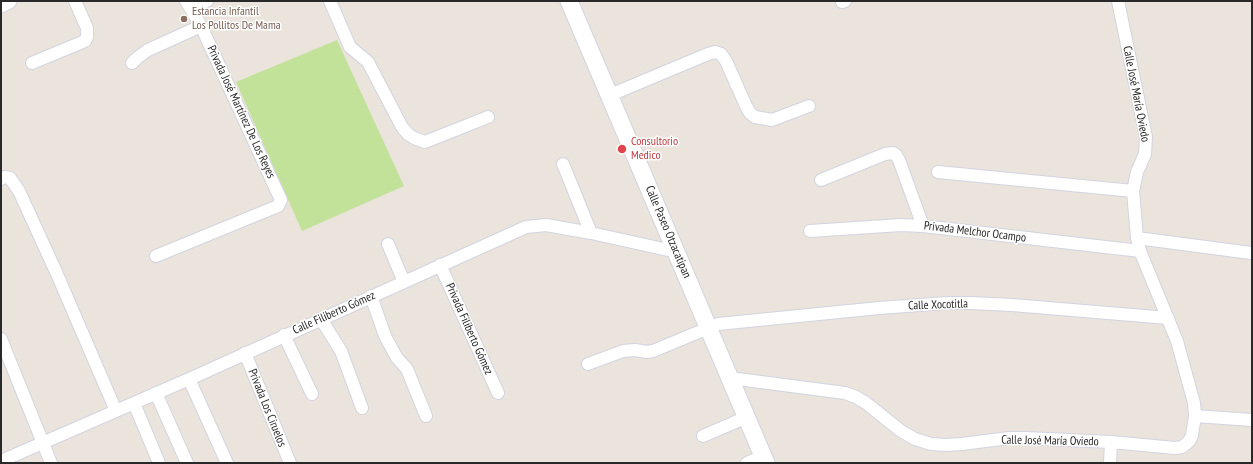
<!DOCTYPE html>
<html>
<head>
<meta charset="utf-8">
<style>
	body { margin:0 }
	#map { position:relative; width:1253px; height:464px; overflow:hidden; background:#eae4dc; font-family:"PT Sans Narrow",sans-serif }
	canvas { display:block }
	.frame { position:absolute; inset:0; border:2px solid #292929; pointer-events:none }
</style>
</head>
<body>
<div id="map">
<canvas width="1253" height="464"></canvas>
<div class="frame"></div>
</div>
<script>
const context = document.querySelector('canvas').getContext('2d');
context.lineJoin = 'round';
function paint(path, color) { context.fillStyle = color; context.fill(path, 'evenodd'); }
const poly = rows => new Path2D(rows.map(r => 'M' + r).join(''));
function trace(path, color, width, dash) { context.strokeStyle = color; context.lineWidth = width; context.lineCap = dash ? 'butt' : 'round'; context.setLineDash(dash || []); context.stroke(path); }
function label(font, color, halo, rows, align = 'center') {
  context.font = font + ' "PT Sans Narrow",sans-serif'; context.lineWidth = 3; context.setLineDash([]); context.textBaseline = 'middle'; context.strokeStyle = halo; context.fillStyle = color; for (const [text, x, y, turn = 0] of rows) {
    context.save(); context.translate(x, y); context.rotate((+turn || 0) * Math.PI / 180); context.textAlign = isNaN(turn) ? turn : align; if (halo) context.strokeText(text, 0, 0); context.fillText(text, 0, 0); context.restore();
  }
}
const pitch = poly([
	[337,40,404,186,302,231,236,82]
]);
const minor = poly([
	[330,1,350,47,368,62,402,127,408,134,414,138,425,142,488,117],
	[842,2,845,1],
	[191,9,207,1],
	[32,63,85,41,87,37,87,28,75,1],
	[132,63,137,58,148,50,201,26],
	[610,95,708,54,715,52,721,54,726,61,746,106,750,113,755,117,772,120,809,106],
	[563,164,591,233],
	[938,172,1133,191],
	[1,179,5,177,10,178,19,191,57,274,116,411],
	[821,180,885,154,893,153,896,155,899,160,923,226],
	[810,231,901,225,923,226,1140,251],
	[1137,238,1251,253],
	[388,244,404,282],
	[156,256,278,206,281,200,201,26,186,1],
	[440,265,498,393],
	[371,296,385,336,397,358,407,369,426,416],
	[321,319,341,351,362,408],
	[284,335,312,394],
	[1,339,51,463],
	[245,353,290,463],
	[588,364,623,351,635,350,647,352,653,351,718,324,879,308,947,303,971,303,1012,305,1168,318],
	[730,378,845,393,856,397,866,403,901,431,915,439,931,444,946,445,962,444,1009,438,1026,438,1111,442,1175,448,1182,447,1186,444,1190,440,1192,435,1195,416,1194,403,1177,341,1140,251,1137,238,1133,191,1137,172,1145,154,1146,137,1118,1],
	[189,379,227,463],
	[156,393,187,463],
	[134,403,159,463],
	[1195,416,1252,420],
	[703,436,747,417],
	[1,461,196,376,526,227,546,225,591,233,677,252],
	[747,463,763,456],
	[1110,463,1111,442]
]);
const tertiary = poly([
	[1,5,9,1]
]);
const secondary = poly([
	[569,1,766,463]
]);
const markers = [
	[184,19,4,"#8d6e63"],
	[622,149,5,"#e0444e"]
];
const educationNames = [
	["Estancia Infantil",192,12],
	["Los Pollitos De Mama",192,26]
];
const streetNames = [
	["Calle José María Oviedo",1136,94,79],
	["Privada José Martínez De Los Reyes",241,112,65],
	["Calle Paseo Otzacatipan",668,232,67],
	["Privada Melchor Ocampo",975,232,7],
	["Calle Xocotitla",938,305,-2],
	["Calle Filiberto Gómez",334,313,-24],
	["Privada Filiberto Gómez",469,329,66],
	["Privada Los Ciruelos",267,408,68],
	["Calle José María Oviedo",1050,441,1]
];
const healthNames = [
	["Consultorio",631,142],
	["Medico",631,156]
];
paint(pitch, '#c2e29a');
trace(minor, '#d2d4e0', 14);
trace(tertiary, '#d2d4e0', 17);
trace(secondary, '#d2d4e0', 19);
trace(minor, '#fff', 12);
trace(tertiary, '#fff', 15);
trace(secondary, '#fff', 17);
for (const [x, y, r, color] of markers) { const dot = new Path2D(); dot.arc(x, y, r, 0, 2 * Math.PI); context.fillStyle = color; context.fill(dot); trace(dot, '#fff', 1.5); }
label('12px', '#785e54', '#fff', educationNames, 'left');
label('12px', '#292929', '#fff', streetNames);
label('12px', '#be3a42', '#fff', healthNames, 'left');
</script>
</body>
</html>
